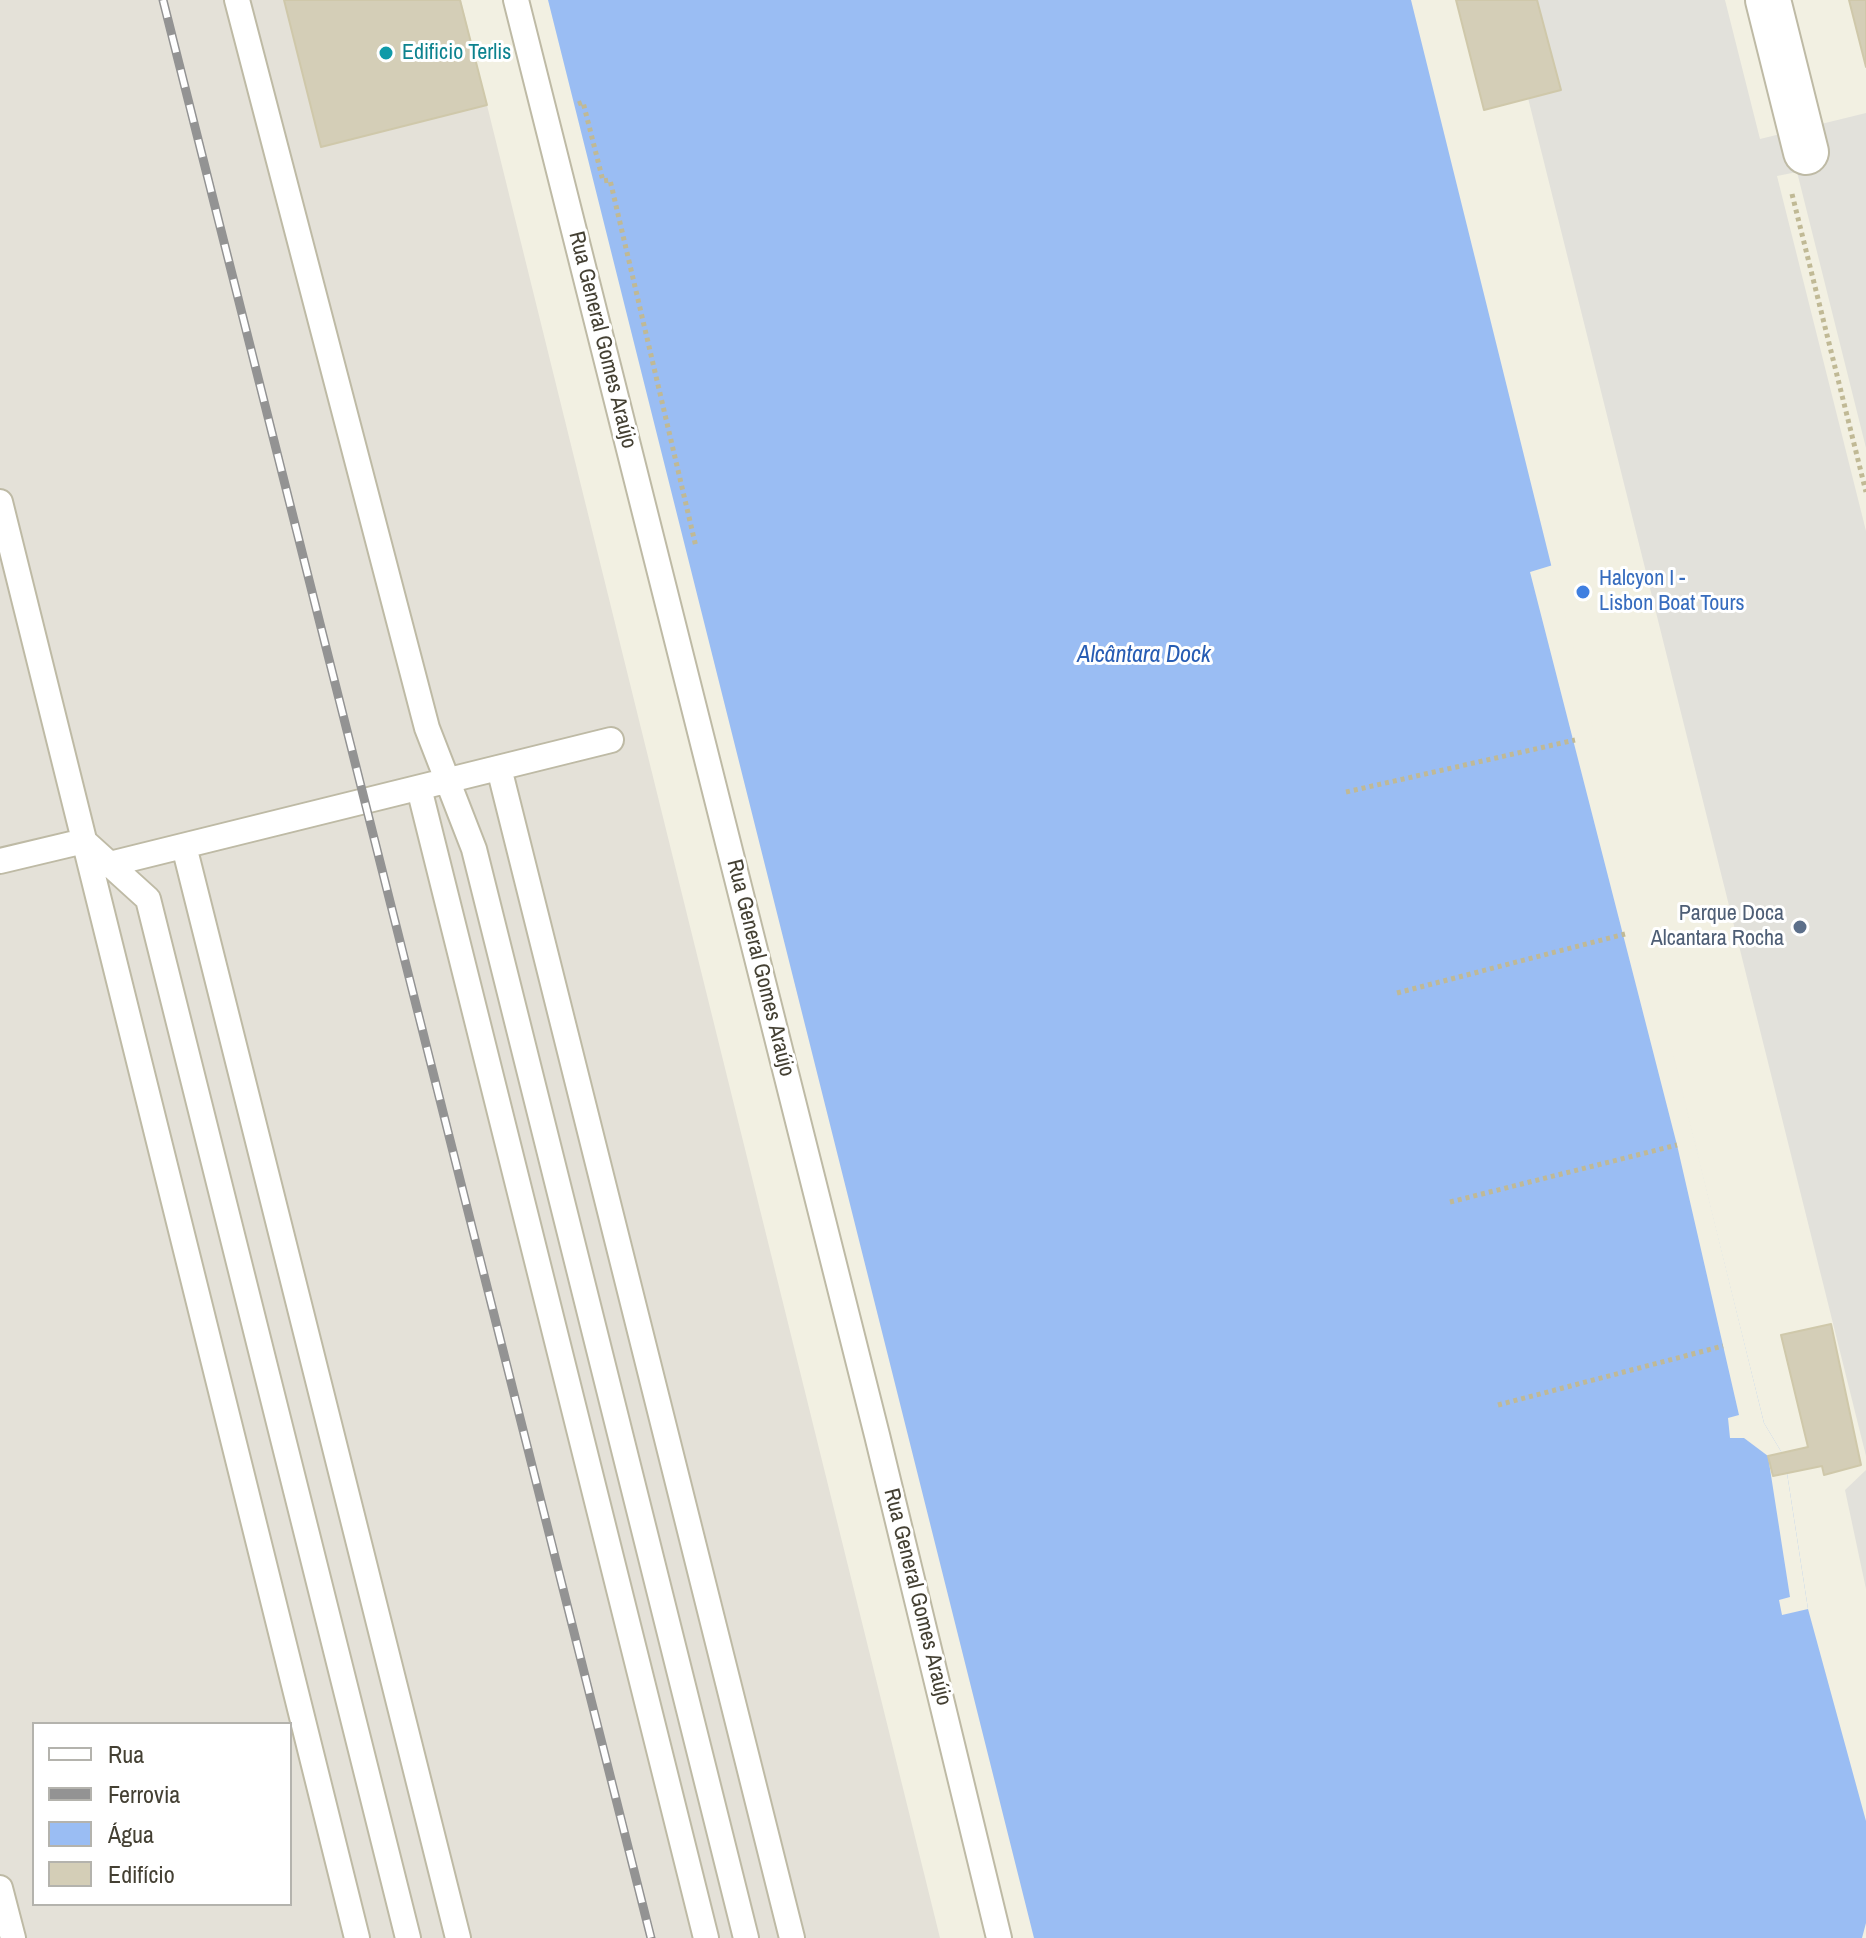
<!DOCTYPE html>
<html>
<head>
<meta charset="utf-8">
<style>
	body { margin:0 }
	#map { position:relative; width:1866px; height:1938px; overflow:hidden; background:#f2f0e2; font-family:"Archivo Narrow",sans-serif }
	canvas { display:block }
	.legend { position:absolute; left:32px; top:1722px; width:260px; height:184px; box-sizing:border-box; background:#fff; border:2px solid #b4b3ad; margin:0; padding:10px 14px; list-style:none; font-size:24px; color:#444033 }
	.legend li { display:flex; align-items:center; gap:16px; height:40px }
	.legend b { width:40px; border:2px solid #b4b3ad }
</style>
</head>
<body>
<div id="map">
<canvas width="1866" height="1938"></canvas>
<ul class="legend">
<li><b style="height:10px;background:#fff"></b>Rua</li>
<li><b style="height:10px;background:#939393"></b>Ferrovia</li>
<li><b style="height:22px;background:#9abdf3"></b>Água</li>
<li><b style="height:22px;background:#d4ceb7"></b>Edifício</li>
</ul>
</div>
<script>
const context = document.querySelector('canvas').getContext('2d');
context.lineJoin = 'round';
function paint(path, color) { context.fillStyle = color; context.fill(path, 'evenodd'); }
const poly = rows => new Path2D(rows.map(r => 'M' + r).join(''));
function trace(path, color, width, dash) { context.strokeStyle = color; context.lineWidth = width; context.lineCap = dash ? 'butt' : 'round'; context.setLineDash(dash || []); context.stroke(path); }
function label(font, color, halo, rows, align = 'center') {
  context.font = font + ' "Archivo Narrow",sans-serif'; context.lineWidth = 6; context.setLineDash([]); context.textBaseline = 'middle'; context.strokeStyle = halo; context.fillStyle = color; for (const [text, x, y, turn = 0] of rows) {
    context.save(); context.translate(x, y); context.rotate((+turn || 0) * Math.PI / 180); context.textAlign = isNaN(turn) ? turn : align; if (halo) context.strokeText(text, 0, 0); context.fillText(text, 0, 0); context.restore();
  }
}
const industrial = poly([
	[0,0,461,0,940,1938,0,1938],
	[34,1724,290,1724,290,1904,34,1904]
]);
const parking = poly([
	[1537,0,1725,0,1760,139,1866,113,1866,448,1797,172,1777,176,1866,531,1866,1456,1528,98,1560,90],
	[1866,1470,1866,1589,1845,1490]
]);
const water = poly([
	[548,0,1411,0,1764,1423,1782,1453,1787,1473,1808,1609,1866,1821,1866,1923,1862,1938,1034,1938]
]);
const pier = poly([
	[1553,565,1764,1423,1782,1453,1787,1473,1808,1609,1782,1615,1779,1600,1790,1597,1768,1456,1744,1438,1730,1438,1728,1418,1739,1415,1677,1145,1530,572]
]);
const building = poly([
	[284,0,460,0,487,105,321,147,284,0],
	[1456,0,1537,0,1561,90,1484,110,1456,0],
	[1849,0,1866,0,1866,67,1849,0],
	[1831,1324,1861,1465,1824,1475,1822,1466,1773,1476,1768,1456,1808,1447,1781,1335,1831,1324]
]);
const path = poly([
	[578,104,583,102,603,181,610,180,696,547],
	[1792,194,1866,492],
	[1346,792,1575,740],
	[1397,993,1625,934],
	[1450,1202,1677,1145],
	[1498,1405,1723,1346]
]);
const lane = poly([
	[237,0,427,728,474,849,746,1938],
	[516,0,877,1435,999,1938],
	[0,502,357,1938],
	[499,768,792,1938],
	[419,788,706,1938],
	[184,846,458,1938],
	[0,861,84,841,148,899,408,1938],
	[110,864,611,740],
	[0,1888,13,1938]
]);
const street = poly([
	[1768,0,1806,152]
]);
const rail = poly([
	[163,0,651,1938]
]);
const markers = [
	[386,53,8,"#0f9aa8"],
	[1583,592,8,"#3f7fe0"],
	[1800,927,8,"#5c6f8a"]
];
const cultureNames = [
	["Edificio Terlis",402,53]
];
const streetNames = [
	["Rua General Gomes Araújo",602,340,76],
	["Rua General Gomes Araújo",760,968,76],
	["Rua General Gomes Araújo",917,1597,76]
];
const shopNames = [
	["Halcyon I -",1599,579],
	["Lisbon Boat Tours",1599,604]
];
const serviceNames = [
	["Parque Doca",1784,914],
	["Alcantara Rocha",1784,939]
];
const waterNames = [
	["Alcântara Dock",1144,656]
];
paint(industrial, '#e4e1d8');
paint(parking, '#e2e1db');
paint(water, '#9abdf3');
paint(pier, '#f2f0e2');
paint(building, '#d4ceb7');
trace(building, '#cfc8aa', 2);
trace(lane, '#bebaa5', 28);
trace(street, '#bebaa5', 48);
trace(path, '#c0b995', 5, [4, 4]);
trace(lane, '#fff', 24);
trace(street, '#fff', 44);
trace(rail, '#939393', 9);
trace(rail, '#fff', 6, [18]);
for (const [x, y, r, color] of markers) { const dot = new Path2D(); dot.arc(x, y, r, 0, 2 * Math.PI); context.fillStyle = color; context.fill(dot); trace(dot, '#fff', 3); }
label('22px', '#0d838f', '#fff', cultureNames, 'left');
label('22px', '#444033', '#fff', streetNames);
label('22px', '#366cbe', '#fff', shopNames, 'left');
label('22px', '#4e5e75', '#fff', serviceNames, 'right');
label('italic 24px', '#275db4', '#fff', waterNames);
</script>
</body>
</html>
